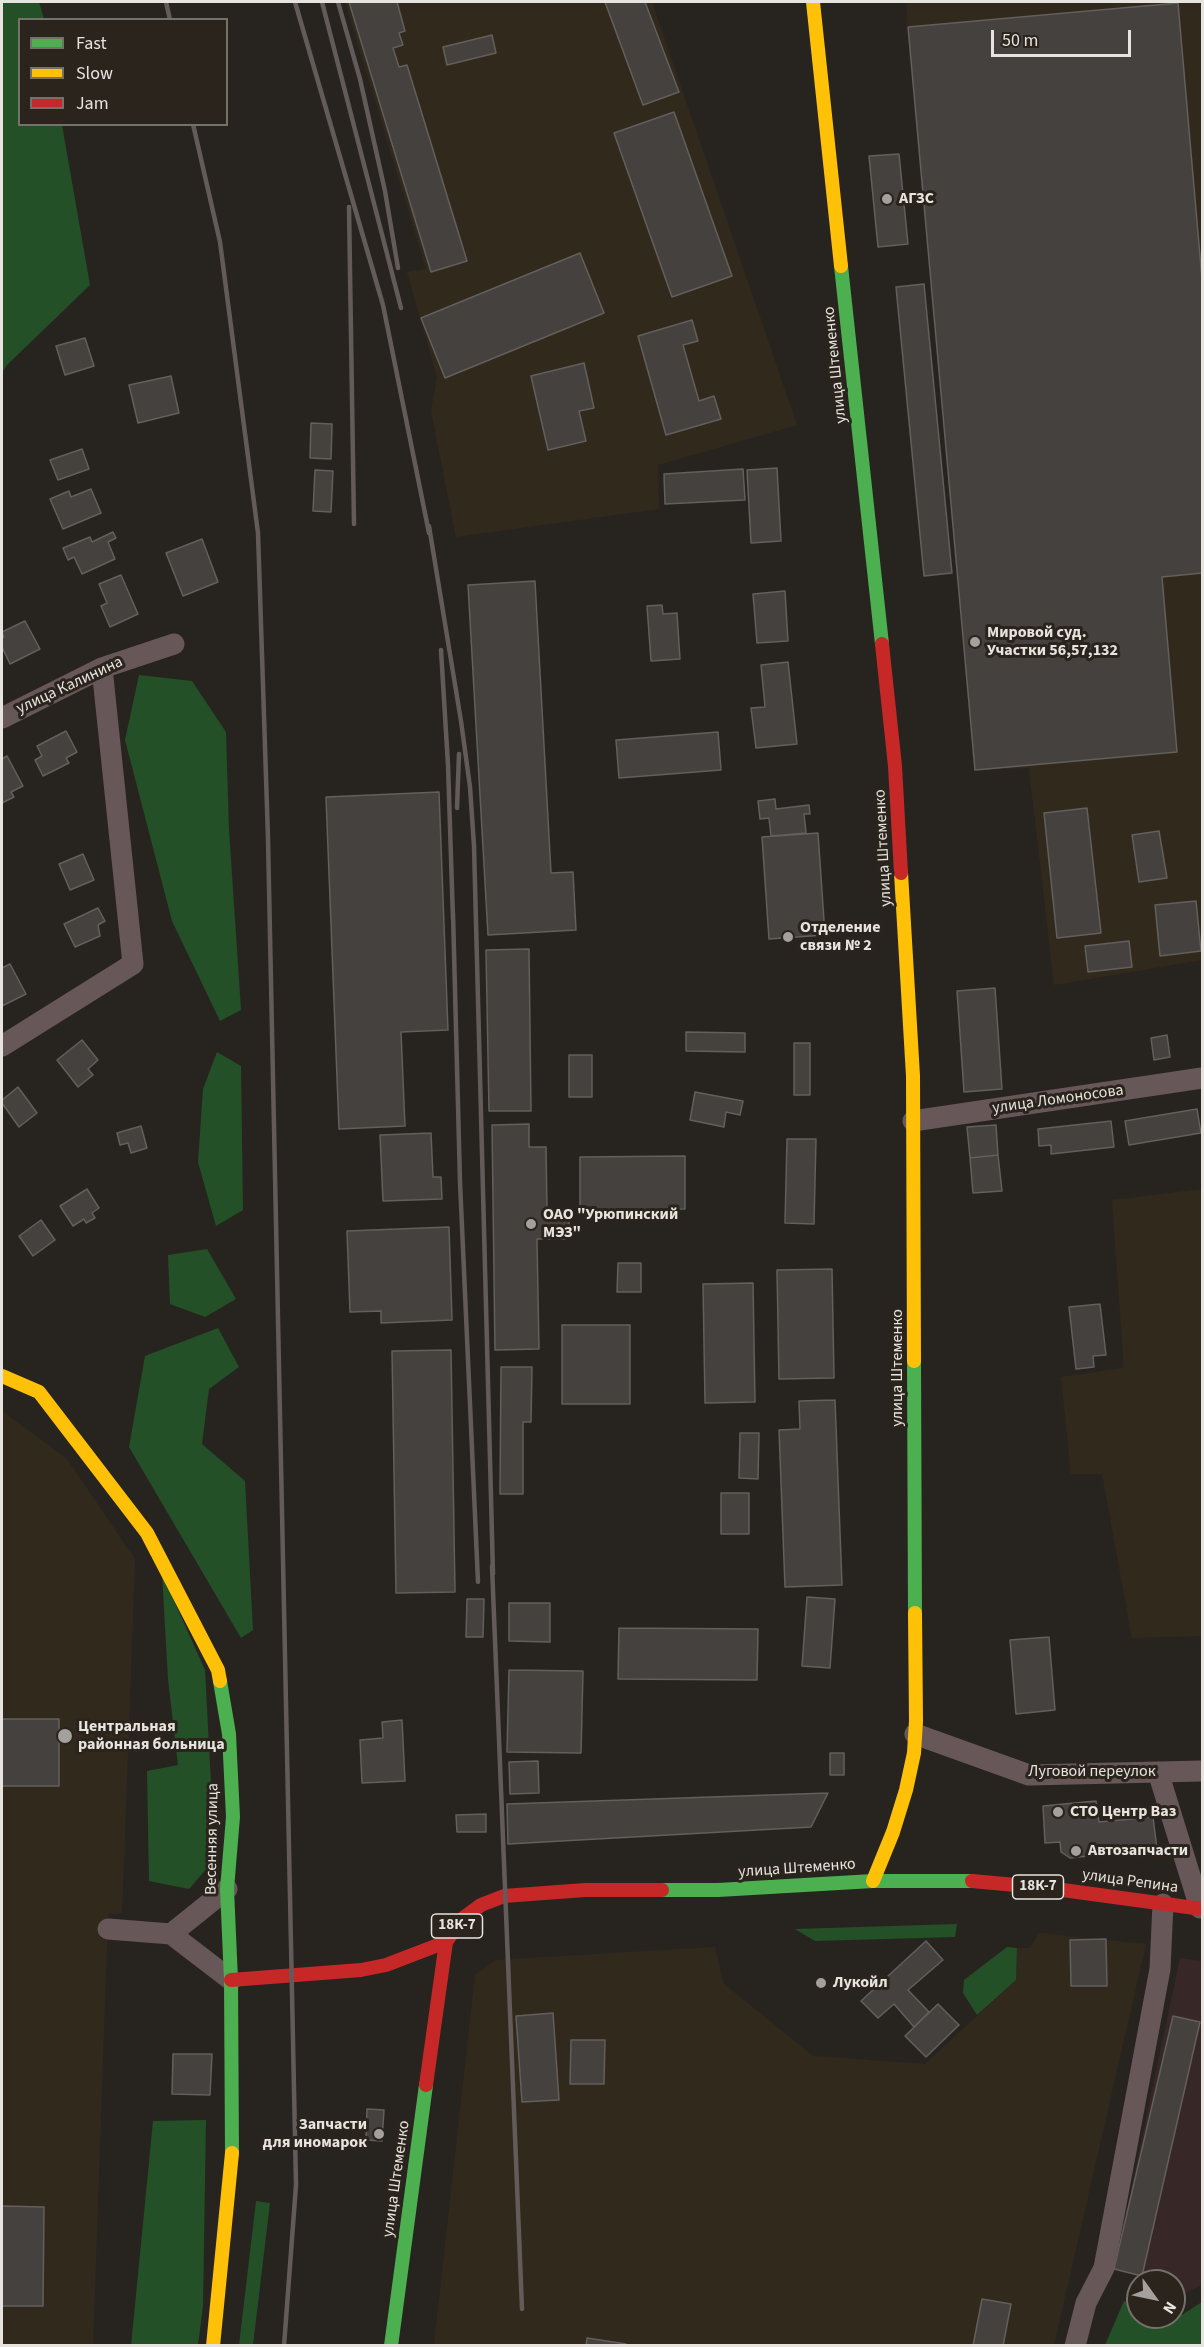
<!DOCTYPE html>
<html>
<head>
<meta charset="utf-8">
<style>
	body { margin:0 }
	#map { position:relative; width:1204px; height:2347px; overflow:hidden; background:#272420; font-family:"Source Sans 3",sans-serif }
	canvas { display:block }
	.frame { position:absolute; inset:0; border:3px solid #e7e3de; pointer-events:none }
	.legend { position:absolute; left:18px; top:18px; width:210px; height:108px; box-sizing:border-box; background:#2a241d; border:2px solid #76706a; margin:0; padding:8px 10px; list-style:none; font-size:18px; color:#e7e3de }
	.legend li { display:flex; align-items:center; gap:12px; height:30px }
	.legend b { width:30px; border:2px solid #76706a }
	.north { position:absolute; left:1126px; top:2269px; width:60px; height:60px; box-sizing:border-box; background:#2a241d; border:2px solid #76706a; border-radius:50%; rotate:123deg; font-size:16px; font-weight:700; line-height:24px; text-align:center; color:#e7e3de }
	.north::after { content:''; display:block; margin:auto; width:21px; height:27px; background:#a4a09c; clip-path:polygon(50% 0,100% 100%,50% 72%,0 100%) }
	.scale { position:absolute; left:991px; top:30px; width:140px; height:27px; box-sizing:border-box; border:3px solid #e7e3de; border-top:0; padding-left:8px; font-size:18px; line-height:21px; white-space:nowrap; color:#e7e3de; -webkit-text-stroke:4px #2a241d; paint-order:stroke }
</style>
</head>
<body>
<div id="map">
<canvas width="1204" height="2347"></canvas>
<div class="frame"></div>
<ul class="legend">
<li><b style="height:8px;background:#4caf50"></b>Fast</li>
<li><b style="height:8px;background:#ffc107"></b>Slow</li>
<li><b style="height:8px;background:#c62828"></b>Jam</li>
</ul>
<div class="north">N</div>
<div class="scale">50 m</div>
</div>
<script>
const context = document.querySelector('canvas').getContext('2d');
context.lineJoin = 'round';
function paint(path, color) { context.fillStyle = color; context.fill(path, 'evenodd'); }
const poly = rows => new Path2D(rows.map(r => 'M' + r).join(''));
function trace(path, color, width, dash) { context.strokeStyle = color; context.lineWidth = width; context.lineCap = dash ? 'butt' : 'round'; context.setLineDash(dash || []); context.stroke(path); }
function label(font, color, halo, rows, align = 'center') {
  context.font = font + ' "Source Sans 3",sans-serif'; context.lineWidth = 6; context.setLineDash([]); context.textBaseline = 'middle'; context.strokeStyle = halo; context.fillStyle = color; for (const [text, x, y, turn = 0] of rows) {
    context.save(); context.translate(x, y); context.rotate((+turn || 0) * Math.PI / 180); context.textAlign = isNaN(turn) ? turn : align; if (halo) context.strokeText(text, 0, 0); context.fillText(text, 0, 0); context.restore();
  }
}
const commercial = poly([
	[1180,1958,1202,1961,1202,2285,1174,2298,1174,2281,1144,2281,1142,2277,1114,2270]
]);
const built = poly([
	[345,2,652,2,797,425,658,465,659,509,456,537,431,411,437,377,407,272,426,269],
	[906,2,1202,2,1202,960,1054,985,1029,768,975,770],
	[1202,1189,1202,1636,1132,1638,1102,1474,1071,1474,1061,1377,1124,1368,1112,1200],
	[2,1411,67,1459,135,1559,122,1913,108,1914,93,2345,2,2345],
	[1039,1933,1146,1944,1054,2345,434,2346,475,1975,496,1960,715,1947,723,1983,813,2056,925,2064,1016,1980,1017,1948,1030,1948]
]);
const green = poly([
	[2,2,39,2,44,19,20,20,20,124,62,125,90,285,7,365,2,373],
	[139,675,192,681,226,732,229,830,241,1010,220,1021,172,921,125,740],
	[217,1052,241,1066,243,1210,216,1226,198,1162,203,1089],
	[207,1249,236,1299,205,1317,170,1304,168,1255],
	[218,1328,239,1367,209,1389,202,1444,245,1481,253,1630,241,1638,129,1447,145,1356],
	[162,1574,205,1670,215,1859,189,1889,149,1881,147,1771,178,1765,168,1679],
	[957,1924,955,1937,815,1941,795,1929],
	[1007,1947,1017,1948,1016,1980,977,2015,963,1993,964,1980],
	[206,2120,203,2306,198,2345,131,2346,153,2121],
	[256,2201,270,2203,253,2345,239,2345],
	[1124,2301,1138,2308,1138,2317,1156,2317,1169,2323,1202,2302,1202,2345,1105,2345]
]);
const building = poly([
	[349,2,397,2,405,31,399,33,403,45,393,48,399,67,407,65,467,261,431,272,349,2],
	[605,2,645,2,679,92,643,105,605,2],
	[1178,3,1202,279,1202,573,1162,577,1177,752,975,770,908,27,1178,3],
	[492,35,496,53,447,65,443,47,492,35],
	[674,112,732,276,672,297,614,133,674,112],
	[899,154,908,244,878,247,869,156,899,154],
	[580,253,604,313,445,378,421,318,580,253],
	[924,284,952,573,924,576,896,287,924,284],
	[692,320,698,341,683,345,699,401,714,396,721,419,666,435,638,336,692,320],
	[85,338,94,366,65,375,56,346,85,338],
	[584,363,594,408,579,411,586,441,548,450,531,376,584,363],
	[171,376,179,413,138,423,129,385,171,376],
	[311,423,332,424,331,459,310,458,311,423],
	[82,449,89,469,58,480,50,460,82,449],
	[777,468,781,541,751,543,747,470,777,468],
	[743,469,745,500,665,504,664,474,743,469],
	[315,470,333,471,331,512,313,511,315,470],
	[91,489,101,513,63,529,50,499,69,491,71,497,91,489],
	[113,532,116,538,108,542,115,559,82,574,74,557,68,560,63,548,90,537,92,542,113,532],
	[202,539,218,582,183,596,166,553,202,539],
	[121,575,138,614,110,627,101,606,107,603,99,584,121,575],
	[535,581,551,873,573,872,576,930,488,935,468,585,535,581],
	[785,591,788,641,757,643,753,594,785,591],
	[662,605,663,614,677,613,680,659,651,661,647,606,662,605],
	[25,621,40,649,10,664,2,647,2,638,4,637,2,632,25,621],
	[788,662,797,744,756,748,751,708,765,707,761,665,788,662],
	[66,731,77,752,66,758,69,763,43,776,35,760,42,756,37,746,66,731],
	[718,732,721,770,619,778,616,740,718,732],
	[7,756,23,786,11,792,14,797,2,803,2,759,7,756],
	[439,792,448,1030,401,1032,405,1126,339,1129,326,797,439,792],
	[775,799,776,809,809,805,810,814,804,814,806,833,771,836,769,818,760,819,758,801,775,799],
	[1087,808,1101,933,1057,938,1044,813,1087,808],
	[1159,831,1167,878,1139,882,1132,835,1159,831],
	[818,833,825,935,769,939,762,837,818,833],
	[83,854,94,880,70,890,59,864,83,854],
	[1196,901,1201,951,1160,956,1155,905,1196,901],
	[98,908,105,921,98,925,100,936,75,947,64,924,98,908],
	[1129,941,1132,967,1088,972,1085,946,1129,941],
	[529,949,531,1111,489,1111,486,950,529,949],
	[10,964,26,994,2,1006,2,968,10,964],
	[995,988,1002,1089,964,1092,957,991,995,988],
	[686,1032,745,1033,745,1052,686,1051,686,1032],
	[1167,1035,1170,1057,1154,1060,1151,1038,1167,1035],
	[82,1040,98,1060,88,1069,93,1075,78,1087,57,1060,82,1040],
	[794,1043,810,1043,810,1095,794,1095,794,1043],
	[569,1055,592,1055,592,1097,569,1097,569,1055],
	[18,1087,37,1113,19,1127,2,1103,2,1100,18,1087],
	[695,1092,743,1101,740,1115,726,1112,724,1127,690,1120,695,1092],
	[1197,1109,1201,1133,1129,1145,1125,1121,1197,1109],
	[1111,1121,1114,1147,1051,1154,1051,1145,1039,1146,1038,1129,1111,1121],
	[529,1124,529,1147,546,1147,547,1209,569,1209,569,1239,537,1239,539,1349,495,1350,492,1125,529,1124],
	[996,1125,998,1155,970,1158,967,1127,996,1125],
	[141,1126,147,1148,131,1153,128,1143,120,1145,117,1133,141,1126],
	[431,1133,433,1177,441,1177,442,1199,383,1201,380,1135,431,1133],
	[787,1139,816,1139,814,1224,785,1223,787,1139],
	[998,1155,1002,1191,973,1193,970,1158,998,1155],
	[685,1156,685,1209,580,1210,580,1157,685,1156],
	[87,1189,99,1208,92,1213,95,1218,86,1223,84,1219,73,1226,60,1206,87,1189],
	[41,1220,55,1240,33,1256,19,1236,41,1220],
	[449,1227,452,1320,381,1323,381,1311,350,1312,347,1231,449,1227],
	[618,1263,641,1263,641,1292,617,1292,618,1263],
	[832,1269,834,1378,779,1379,777,1270,832,1269],
	[753,1283,755,1402,705,1403,703,1284,753,1283],
	[1100,1304,1106,1355,1093,1356,1094,1367,1076,1369,1069,1307,1100,1304],
	[562,1325,630,1325,630,1404,562,1404,562,1325],
	[451,1350,455,1592,396,1593,392,1351,451,1350],
	[501,1367,532,1367,531,1422,523,1422,523,1494,500,1494,501,1367],
	[835,1400,842,1585,785,1587,779,1430,800,1429,799,1401,835,1400],
	[740,1433,759,1433,758,1479,739,1478,740,1433],
	[721,1493,749,1493,749,1534,721,1534,721,1493],
	[807,1597,835,1599,830,1668,802,1666,807,1597],
	[467,1599,484,1599,483,1637,466,1637,467,1599],
	[509,1603,550,1603,550,1642,509,1641,509,1603],
	[619,1628,758,1629,757,1680,618,1679,619,1628],
	[1049,1637,1055,1710,1016,1714,1010,1640,1049,1637],
	[509,1670,583,1671,581,1753,507,1752,509,1670],
	[2,1719,59,1719,59,1786,2,1786,2,1719],
	[402,1720,405,1781,362,1783,360,1740,383,1738,382,1722,402,1720],
	[830,1753,844,1753,844,1775,830,1775,830,1753],
	[538,1761,539,1793,510,1794,509,1762,538,1761],
	[828,1793,811,1827,508,1844,507,1804,828,1793],
	[1096,1801,1099,1822,1153,1817,1157,1849,1070,1858,1061,1852,1060,1842,1045,1843,1043,1806,1096,1801],
	[486,1814,486,1832,457,1832,456,1815,486,1814],
	[1106,1939,1107,1986,1071,1986,1070,1940,1106,1939],
	[926,1941,943,1960,908,1990,929,2012,914,2027,894,2004,878,2018,861,2001,926,1941],
	[938,2004,959,2025,926,2057,905,2036,938,2004],
	[553,2013,559,2100,522,2102,516,2016,553,2013],
	[1173,2016,1200,2022,1142,2276,1114,2269,1173,2016],
	[571,2040,605,2040,604,2084,570,2084,571,2040],
	[173,2054,212,2054,210,2095,172,2094,173,2054],
	[367,2109,384,2110,382,2141,366,2140,367,2109],
	[2,2206,44,2207,43,2306,2,2306,2,2206],
	[982,2299,1011,2304,1003,2346,973,2346,982,2299],
	[587,2338,626,2344,626,2346,586,2346,587,2338]
]);
const street = poly([
	[2,718,102,668,174,644],
	[2,1046,133,964,102,668],
	[913,1121,1202,1078],
	[915,1734,1029,1775,1202,1771],
	[1158,1772,1200,1908],
	[108,1929,171,1934,231,1980],
	[171,1934,227,1889],
	[1075,2346,1086,2303,1104,2268,1160,1969,1163,1904]
]);
const fast = poly([
	[841,266,882,644],
	[914,1361,915,1613],
	[220,1681,229,1734,233,1817,227,1889,231,1980,232,2153],
	[662,1890,718,1890,873,1881,972,1881],
	[391,2346,426,2085]
]);
const slow = poly([
	[813,2,841,266],
	[901,873,913,1076,914,1361],
	[2,1376,39,1392,147,1533,218,1670,220,1681],
	[873,1881,893,1832,906,1790,914,1753,916,1721,915,1613],
	[213,2346,232,2153]
]);
const jam = poly([
	[882,644,895,766,901,873],
	[972,1881,1048,1888,1202,1909],
	[231,1980,361,1970,386,1965,446,1942],
	[426,2085,446,1942,462,1919,481,1905,504,1896,585,1890,662,1890]
]);
const rail = poly([
	[166,2,170,20],
	[295,2,383,305,429,533],
	[322,2,401,308],
	[338,2,360,79,385,191,398,268],
	[193,124,220,242,258,533,268,838,296,2185,284,2346],
	[349,207,354,524],
	[429,526,461,721,470,787,474,846,493,1574],
	[441,650,448,765,453,919],
	[457,808,459,754],
	[453,913,460,1182,478,1582],
	[492,1566,522,2309]
]);
const markers = [
	[887,199,6,"#a4a09c"],
	[975,642,6,"#a4a09c"],
	[788,937,6,"#a4a09c"],
	[531,1224,6,"#a4a09c"],
	[65,1736,8,"#a4a09c"],
	[1058,1812,6,"#a4a09c"],
	[1076,1851,6,"#a4a09c"],
	[821,1983,6,"#a4a09c"],
	[379,2134,6,"#a4a09c"]
];
const shields = [
	[1038,1887,51],
	[457,1926,51]
];
const shieldNames = [
	["18К-7",1038,1887],
	["18К-7",457,1926]
];
const poiNames = [
	["АГЗС",899,199],
	["Мировой суд.",987,633],
	["Участки 56,57,132",987,651],
	["Отделение",800,928],
	["связи № 2",800,946],
	["ОАО \"Урюпинский",543,1215],
	["МЭЗ\"",543,1233],
	["Центральная",78,1727],
	["районная больница",78,1745],
	["СТО Центр Ваз",1070,1812],
	["Автозапчасти",1088,1851],
	["Лукойл",833,1983],
	["Запчасти",367,2125,"right"],
	["для иномарок",367,2143,"right"]
];
const streetNames = [
	["улица Штеменко",836,365,-96],
	["улица Калинина",70,686,-25],
	["улица Штеменко",884,848,-93],
	["улица Ломоносова",1058,1100,-8],
	["улица Штеменко",898,1368,-90],
	["Луговой переулок",1092,1772],
	["Весенняя улица",213,1839,-89],
	["улица Штеменко",797,1869,-4],
	["улица Репина",1130,1882,8],
	["улица Штеменко",397,2179,-82]
];
paint(commercial, '#382727');
paint(built, '#32291d');
paint(green, '#235027');
paint(building, '#44413e');
trace(building, '#625f5c', 1.5);
trace(street, '#685758', 21);
trace(fast, '#4caf50', 14);
trace(slow, '#ffc107', 14);
trace(jam, '#c62828', 14);
trace(rail, '#635b5a', 4.5);
for (const [x, y, r, color] of markers) { const dot = new Path2D(); dot.arc(x, y, r, 0, 2 * Math.PI); context.fillStyle = color; context.fill(dot); trace(dot, '#2a241d', 2); }
for (const [x, y, w] of shields) { const box = new Path2D(); box.roundRect(x - w / 2, y - 12, w, 24, 4.5); context.fillStyle = '#2a241d'; context.fill(box); trace(box, '#e7e3de', 1.5); }
label('bold 15px', '#e7e3de', null, shieldNames);
label('bold 16px', '#e7e3de', '#2a241d', poiNames, 'left');
label('16px', '#e7e3de', '#2a241d', streetNames);
</script>
</body>
</html>
